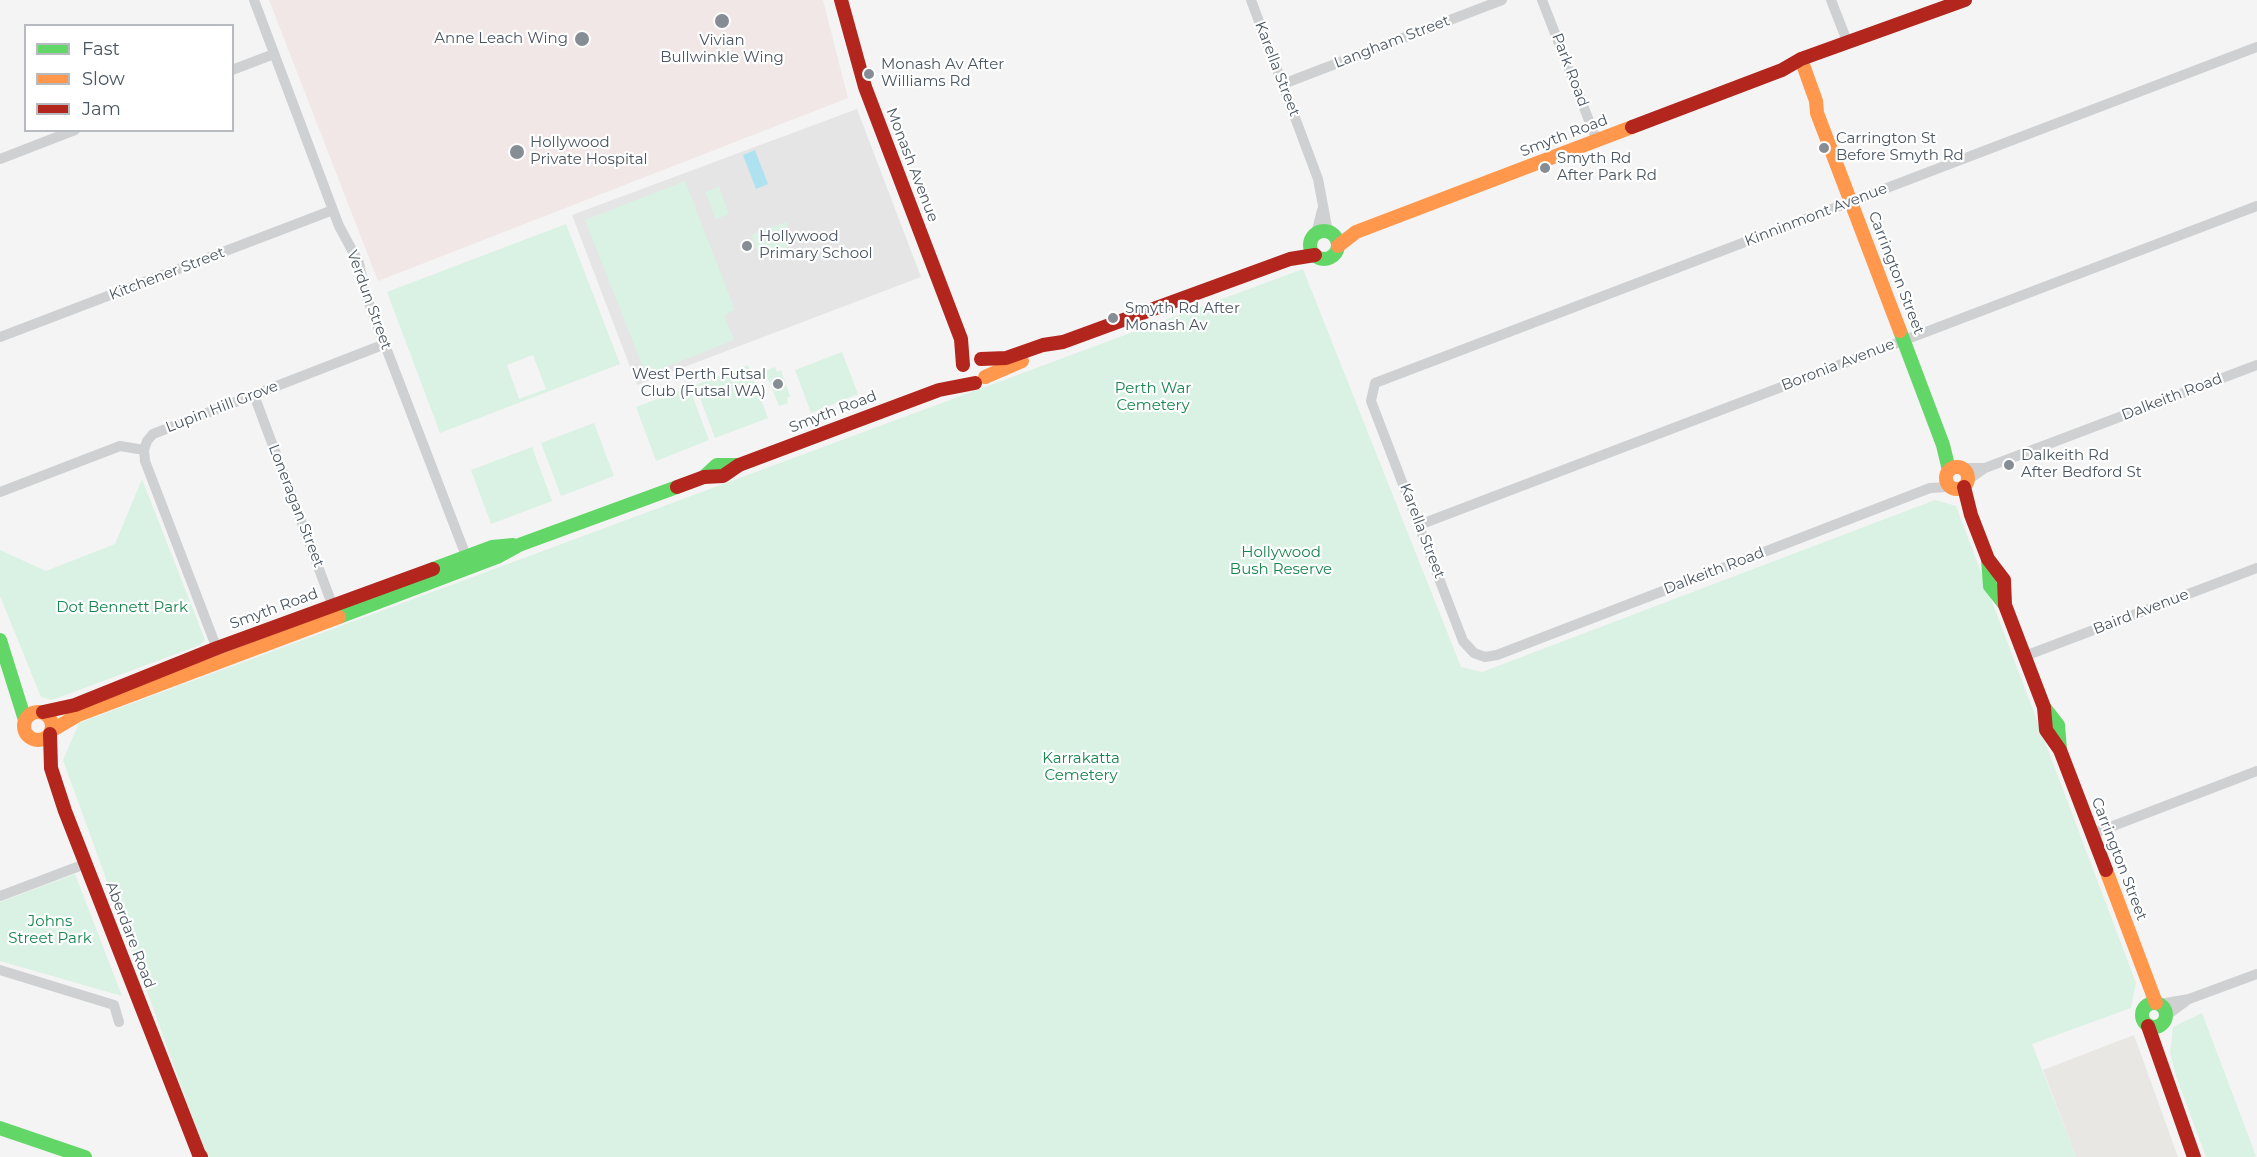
<!DOCTYPE html>
<html>
<head>
<meta charset="utf-8">
<style>
	body { margin:0 }
	#map { position:relative; width:2257px; height:1157px; overflow:hidden; background:#f4f4f4; font-family:Montserrat,sans-serif }
	canvas { display:block }
	.legend { position:absolute; left:24px; top:24px; width:210px; height:108px; box-sizing:border-box; background:#fff; border:2px solid #b7bbc0; margin:0; padding:8px 10px; list-style:none; font-size:18px; color:#4a5661 }
	.legend li { display:flex; align-items:center; gap:12px; height:30px }
	.legend b { width:30px; border:2px solid #b7bbc0 }
</style>
</head>
<body>
<div id="map">
<canvas width="2257" height="1157"></canvas>
<ul class="legend">
<li><b style="height:8px;background:#63d668"></b>Fast</li>
<li><b style="height:8px;background:#ff974d"></b>Slow</li>
<li><b style="height:8px;background:#b3261e"></b>Jam</li>
</ul>
</div>
<script>
const context = document.querySelector('canvas').getContext('2d');
context.lineJoin = 'round';
function paint(path, color) { context.fillStyle = color; context.fill(path, 'evenodd'); }
const poly = rows => new Path2D(rows.map(r => 'M' + r).join(''));
function trace(path, color, width, dash) { context.strokeStyle = color; context.lineWidth = width; context.lineCap = dash ? 'butt' : 'round'; context.setLineDash(dash || []); context.stroke(path); }
function label(font, color, halo, rows, align = 'center') {
  context.font = font + ' Montserrat,sans-serif'; context.lineWidth = 4.5; context.setLineDash([]); context.textBaseline = 'middle'; context.strokeStyle = halo; context.fillStyle = color; for (const [text, x, y, turn = 0] of rows) {
    context.save(); context.translate(x, y); context.rotate((+turn || 0) * Math.PI / 180); context.textAlign = isNaN(turn) ? turn : align; if (halo) context.strokeText(text, 0, 0); context.fillText(text, 0, 0); context.restore();
  }
}
const commercial = poly([
	[2134,1035,2178,1157,2076,1157,2043,1070]
]);
const education = poly([
	[857,109,921,277,637,385,572,215]
]);
const medical = poly([
	[269,0,823,0,848,98,378,281]
]);
const green = poly([
	[685,181,735,310,724,315,734,340,646,375,585,220],
	[719,187,729,214,716,219,705,192],
	[786,222,794,244,760,257,751,235],
	[566,224,620,364,440,433,387,292],
	[533,355,546,389,519,399,507,365],
	[1303,269,1461,667,1482,672,1935,500,1956,506,2136,983,2131,1008,2032,1044,2076,1157,207,1157,63,760,79,723],
	[842,352,858,394,811,413,795,370],
	[748,365,768,418,715,438,695,385],
	[775,367,777,372,781,370,790,396,787,398,788,403,779,406,765,371],
	[689,387,709,440,656,461,636,407],
	[594,423,614,476,561,496,541,443],
	[532,447,552,501,491,524,471,470],
	[142,479,205,640,200,645,52,700,41,697,0,596,0,550,46,571,115,544],
	[75,874,122,996,0,961,0,902],
	[2202,1013,2256,1156,2252,1157,2206,1157,2176,1076,2170,1053,2173,1027]
]);
const water = poly([
	[755,150,768,184,756,189,743,155]
]);
const street = poly([
	[254,0,339,226,359,263,365,293,468,561],
	[1251,0,1318,179,1328,232],
	[1542,0,1597,141],
	[1831,0,1847,41],
	[232,70,274,54],
	[1283,84,1502,0],
	[0,159,75,130],
	[1316,234,1322,210],
	[0,337,333,210],
	[254,395,335,612],
	[1962,468,1985,468],
	[1968,480,1985,468,2257,365],
	[1948,487,1930,488,1497,655,1485,657,1474,653,1463,641,1371,401,1375,383,2257,47],
	[0,492,120,446,144,450],
	[1419,525,2257,206],
	[219,654,145,461,144,450,147,441,153,434,385,344],
	[2025,656,2257,568],
	[2092,834,2257,771],
	[0,896,85,864],
	[0,970,114,1005,119,1022],
	[2160,1004,2189,999,2257,974],
	[2166,1016,2186,1001]
]);
const fast = poly([
	'1310 245a14 14 0 1 1 28 0a14 14 0 1 1-28 0Z',
	[1900,331,1943,445,1949,470],
	[704,477,717,465,739,465],
	[1988,559,1990,586,2005,605],
	[433,569,492,547,513,545],
	[339,617,497,557,519,545,677,487],
	[0,640,25,720],
	[2044,707,2058,725,2060,750],
	'2142 1015a12 12 0 1 1 24 0a12 12 0 1 1-24 0Z',
	[0,1128,85,1157]
]);
const slow = poly([
	[1801,59,1816,101,1817,113,1900,331],
	[1338,246,1356,232,1632,127],
	[985,377,1022,361],
	'1946 478a11 11 0 1 1 22 0a11 11 0 1 1-22 0Z',
	'24 726a14 14 0 1 1 28 0a14 14 0 1 1-28 0Z',
	[51,731,78,715,339,617],
	[2106,870,2156,1003]
]);
const jam = poly([
	[841,0,865,87,961,339,963,365],
	[1632,127,1782,70,1801,59,1965,0],
	[981,359,1006,358,1043,345,1063,342,1290,259,1315,255],
	[677,487,704,477,723,476,739,465,939,390,975,383],
	[1964,487,1971,515,1988,559,2004,580,2005,605,2044,707,2046,730,2060,750,2106,870],
	[43,712,75,705,217,648,433,569],
	[50,734,51,768,65,811,200,1157],
	[2148,1026,2194,1157],
	[199,1154,201,1157]
]);
const markers = [
	[722,21,8,"#868d94"],
	[582,39,8,"#868d94"],
	[869,74,6,"#868d94"],
	[1824,148,6,"#868d94"],
	[517,152,8,"#868d94"],
	[1545,168,6,"#868d94"],
	[747,246,6,"#868d94"],
	[1113,318,6,"#868d94"],
	[778,384,6,"#868d94"],
	[2009,465,6,"#868d94"]
];
const poiNames = [
	["Anne Leach Wing",568,39,"right"],
	["Vivian",722,41,"center"],
	["Bullwinkle Wing",722,58,"center"],
	["Monash Av After",881,65],
	["Williams Rd",881,82],
	["Carrington St",1836,139],
	["Before Smyth Rd",1836,156],
	["Hollywood",530,143],
	["Private Hospital",530,160],
	["Smyth Rd",1557,159],
	["After Park Rd",1557,176],
	["Hollywood",759,237],
	["Primary School",759,254],
	["Smyth Rd After",1125,309],
	["Monash Av",1125,326],
	["West Perth Futsal",766,375,"right"],
	["Club (Futsal WA)",766,392,"right"],
	["Dalkeith Rd",2021,456],
	["After Bedford St",2021,473]
];
const streetNames = [
	["Langham Street",1392,42,-21],
	["Karella Street",1277,69,69],
	["Park Road",1570,70,69],
	["Smyth Road",1564,136,-21],
	["Monash Avenue",912,165,69],
	["Kinninmont Avenue",1816,215,-21],
	["Carrington Street",1896,273,69],
	["Kitchener Street",167,274,-21],
	["Verdun Street",369,300,70],
	["Boronia Avenue",1838,365,-21],
	["Dalkeith Road",2172,397,-21],
	["Lupin Hill Grove",222,407,-21],
	["Smyth Road",833,412,-21],
	["Loneragan Street",296,506,69],
	["Karella Street",1422,531,69],
	["Dalkeith Road",1714,571,-21],
	["Smyth Road",274,609,-20],
	["Baird Avenue",2141,612,-21],
	["Carrington Street",2119,859,69],
	["Aberdare Road",130,935,69]
];
const parkNames = [
	["Perth War",1153,389],
	["Cemetery",1153,406],
	["Hollywood",1281,553],
	["Bush Reserve",1281,570],
	["Dot Bennett Park",122,608],
	["Karrakatta",1081,759],
	["Cemetery",1081,776],
	["Johns",50,922],
	["Street Park",50,939]
];
paint(commercial, '#e8e7e3');
paint(education, '#e6e5e6');
paint(medical, '#f1e7e6');
paint(green, '#d9f2e3');
paint(water, '#aee2f0');
trace(street, '#ced0d2', 10);
trace(fast, '#63d668', 14);
trace(slow, '#ff974d', 14);
trace(jam, '#b3261e', 14);
for (const [x, y, r, color] of markers) { const dot = new Path2D(); dot.arc(x, y, r, 0, 2 * Math.PI); context.fillStyle = color; context.fill(dot); trace(dot, '#fff', 2); }
label('15px', '#4a5661', '#fff', poiNames, 'left');
label('15px', '#4a5661', '#fff', streetNames);
label('15px', '#17864f', '#fff', parkNames);
</script>
</body>
</html>
